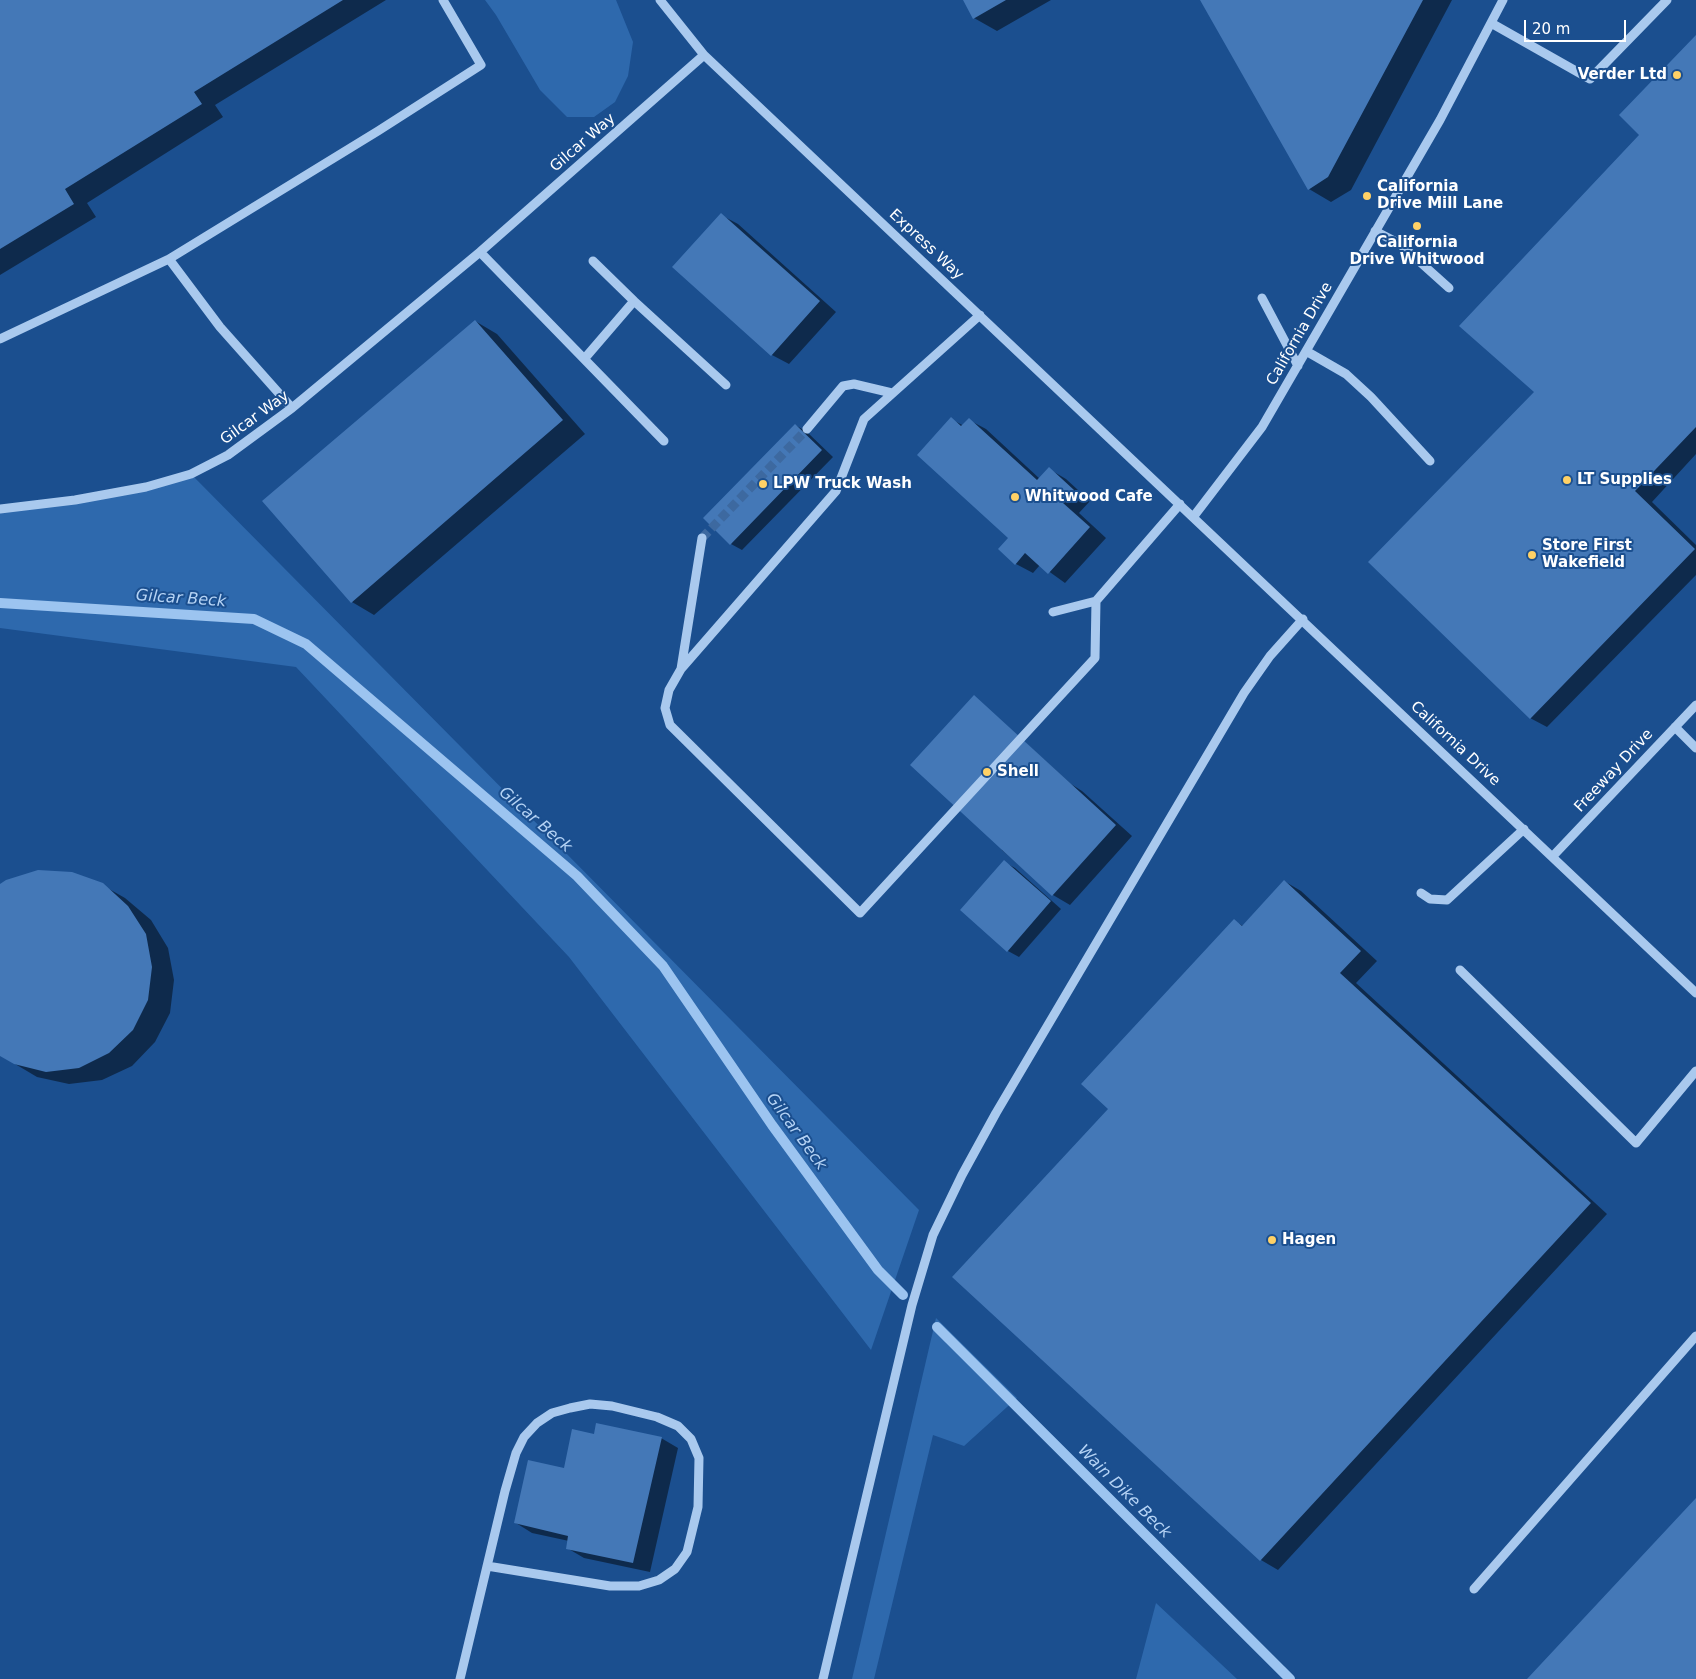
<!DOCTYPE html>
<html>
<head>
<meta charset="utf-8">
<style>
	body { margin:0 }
	#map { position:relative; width:1696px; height:1679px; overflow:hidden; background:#1b4f8f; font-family:"DejaVu Sans",sans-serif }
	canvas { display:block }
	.scale { position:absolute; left:1524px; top:20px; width:102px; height:22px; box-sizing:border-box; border:2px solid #fff; border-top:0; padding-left:6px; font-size:15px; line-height:18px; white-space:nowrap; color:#fff; -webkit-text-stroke:4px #1b4f8f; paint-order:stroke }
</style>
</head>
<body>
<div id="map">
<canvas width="1696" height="1679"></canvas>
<div class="scale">20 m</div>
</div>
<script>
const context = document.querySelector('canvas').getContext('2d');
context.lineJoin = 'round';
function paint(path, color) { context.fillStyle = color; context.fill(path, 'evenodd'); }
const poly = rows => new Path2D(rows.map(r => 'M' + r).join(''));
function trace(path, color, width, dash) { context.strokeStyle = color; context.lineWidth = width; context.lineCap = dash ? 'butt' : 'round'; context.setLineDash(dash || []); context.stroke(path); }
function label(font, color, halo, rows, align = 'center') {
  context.font = font + ' "DejaVu Sans",sans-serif'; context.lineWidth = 4; context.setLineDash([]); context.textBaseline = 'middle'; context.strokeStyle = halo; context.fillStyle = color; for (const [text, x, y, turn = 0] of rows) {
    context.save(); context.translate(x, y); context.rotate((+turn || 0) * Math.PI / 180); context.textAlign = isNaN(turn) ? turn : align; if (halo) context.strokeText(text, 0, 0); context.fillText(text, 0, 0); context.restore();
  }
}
const green = poly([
	[485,0,616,0,633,42,628,76,615,102,594,117,567,117,540,90,496,15],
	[191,474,919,1210,871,1350,569,957,296,667,0,628,0,509,75,500],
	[936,1318,1017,1398,964,1446,933,1435,874,1679,852,1679],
	[1156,1603,1237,1679,1136,1679]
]);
const shadow = poly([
	[0,0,386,0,215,105,223,117,87,203,96,217,0,275],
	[964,0,1051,0,997,31,974,18],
	[1202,0,1452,0,1351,190,1331,202,1309,189],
	[1696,36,1696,454,1652,502,1696,545,1696,575,1547,727,1530,718,1536,392,1647,141],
	[721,215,738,224,836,312,789,364,772,355],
	[475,321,497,334,585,434,374,615,352,602],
	[951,419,964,426,969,420,986,429,1040,479,1049,469,1066,479,1090,501,1079,513,1106,538,1065,583,1040,565,1033,573,1016,564,1009,538],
	[795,425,807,432,833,457,742,550,731,544],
	[974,696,1071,784,1082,791,1132,836,1070,905,1053,895,1002,850],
	[1004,862,1015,868,1061,909,1019,957,1008,951],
	[1284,881,1301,891,1377,961,1356,983,1607,1214,1278,1570,1261,1560,954,1277,1110,1109,1235,921,1243,926],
	[102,885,125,898,151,920,168,948,174,980,170,1013,155,1042,132,1066,102,1080,69,1084,37,1077,0,1055,0,886],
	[595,1435,661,1438,678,1448,650,1572,584,1558,567,1548,569,1541,532,1533,516,1523]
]);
const stream = poly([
	[0,603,254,619,306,644,577,876,663,966,772,1125,878,1270,903,1295],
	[937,1327,1290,1679]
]);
const building = poly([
	[0,0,343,0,194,92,202,104,65,189,74,204,0,249],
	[963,0,1006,0,973,19],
	[1200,0,1423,0,1328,177,1308,190],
	[1696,35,1696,427,1635,491,1695,549,1530,719,1368,562,1534,392,1459,326,1639,135,1619,115],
	[721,213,820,301,771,356,672,267],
	[475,320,563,420,351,603,262,501],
	[951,417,961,426,969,418,1037,480,1049,467,1074,490,1063,503,1090,527,1048,574,1025,553,1015,565,998,549,1008,538,917,455],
	[795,424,822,450,730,545,703,518],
	[974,695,1116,825,1052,896,910,765],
	[1004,860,1051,901,1007,952,960,910],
	[38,870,72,872,103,883,128,906,146,934,152,967,148,1000,133,1030,109,1053,79,1068,46,1072,14,1064,0,1056,0,884,6,880],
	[1284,880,1361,951,1340,973,1591,1203,1260,1561,952,1277,1108,1109,1081,1084,1234,919,1242,926],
	[596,1423,662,1437,633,1563,566,1549,568,1536,514,1523,528,1460,564,1468,572,1429,594,1434],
	[1696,1498,1696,1679,1527,1679]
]);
const minorTunnel = poly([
	[702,538,807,429]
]);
const minor = poly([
	[660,0,704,55,1696,993],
	[1491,23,1590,79,1667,0],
	[1375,231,1400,244,1449,288],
	[480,252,664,441],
	[169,259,378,131,481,65,443,0],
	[593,261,634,301],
	[1262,298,1298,366],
	[980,315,864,419,836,491,681,669,669,690,665,708,670,725,860,913,1095,658,1096,601],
	[0,339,169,259,220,327,292,408],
	[1306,351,1346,374,1371,397,1430,461],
	[585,358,634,301,726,385],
	[807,429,843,386,854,384,892,393],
	[0,509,75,500,146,487,191,474,228,455,292,408,480,252,704,55],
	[1194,516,1262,427,1440,120,1503,0],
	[1053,612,1096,601,1180,504],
	[681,669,702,538],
	[1675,727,1696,748],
	[1553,856,1696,705],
	[1421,893,1430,899,1447,900,1524,829],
	[1460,970,1636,1143,1696,1071],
	[1474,1589,1696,1336],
	[460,1679,505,1491,516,1453,524,1437,537,1423,552,1413,570,1408,590,1404,612,1406,657,1417,678,1426,691,1439,699,1458,698,1507,687,1552,675,1569,659,1580,639,1586,610,1586,487,1566],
	[823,1679,912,1305,933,1235,962,1175,996,1113,1244,693,1270,656,1303,619]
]);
const markers = [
	[1677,75,5,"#ffd166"],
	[1367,196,5,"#ffd166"],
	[1417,226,5,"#ffd166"],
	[1567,480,5,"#ffd166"],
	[763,484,5,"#ffd166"],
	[1015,497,5,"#ffd166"],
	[1532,555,5,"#ffd166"],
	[987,772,5,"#ffd166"],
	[1272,1240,5,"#ffd166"]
];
const poiNames = [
	["Verder Ltd",1667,75,"right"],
	["California",1377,187],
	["Drive Mill Lane",1377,204],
	["California",1417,243,"center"],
	["Drive Whitwood",1417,260,"center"],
	["LT Supplies",1577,480],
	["LPW Truck Wash",773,484],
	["Whitwood Cafe",1025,497],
	["Store First",1542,546],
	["Wakefield",1542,563],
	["Shell",997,772],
	["Hagen",1282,1240]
];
const streetNames = [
	["Gilcar Way",583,143,-41],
	["Express Way",926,245,43],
	["California Drive",1300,334,-60],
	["Gilcar Way",255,418,-36],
	["California Drive",1455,744,43],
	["Freeway Drive",1614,771,-47]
];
const waterNames = [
	["Gilcar Beck",181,599,4],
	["Gilcar Beck",535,820,41],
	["Gilcar Beck",796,1132,54],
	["Wain Dike Beck",1124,1492,45]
];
paint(green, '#2e69ad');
paint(shadow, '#0007');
trace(stream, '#9cc4f0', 10);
paint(building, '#4478b7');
trace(minorTunnel, '#3d69a0', 9, [9, 4.5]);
trace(minor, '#a9c9ee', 9);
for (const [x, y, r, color] of markers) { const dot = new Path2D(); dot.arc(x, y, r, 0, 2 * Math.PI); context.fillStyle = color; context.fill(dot); trace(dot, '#1b4f8f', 2); }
label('bold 15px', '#fff', '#1b4f8f', poiNames, 'left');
label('15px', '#fff', '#1b4f8f', streetNames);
label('italic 16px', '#b5d3f5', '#1b4f8f', waterNames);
</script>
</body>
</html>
